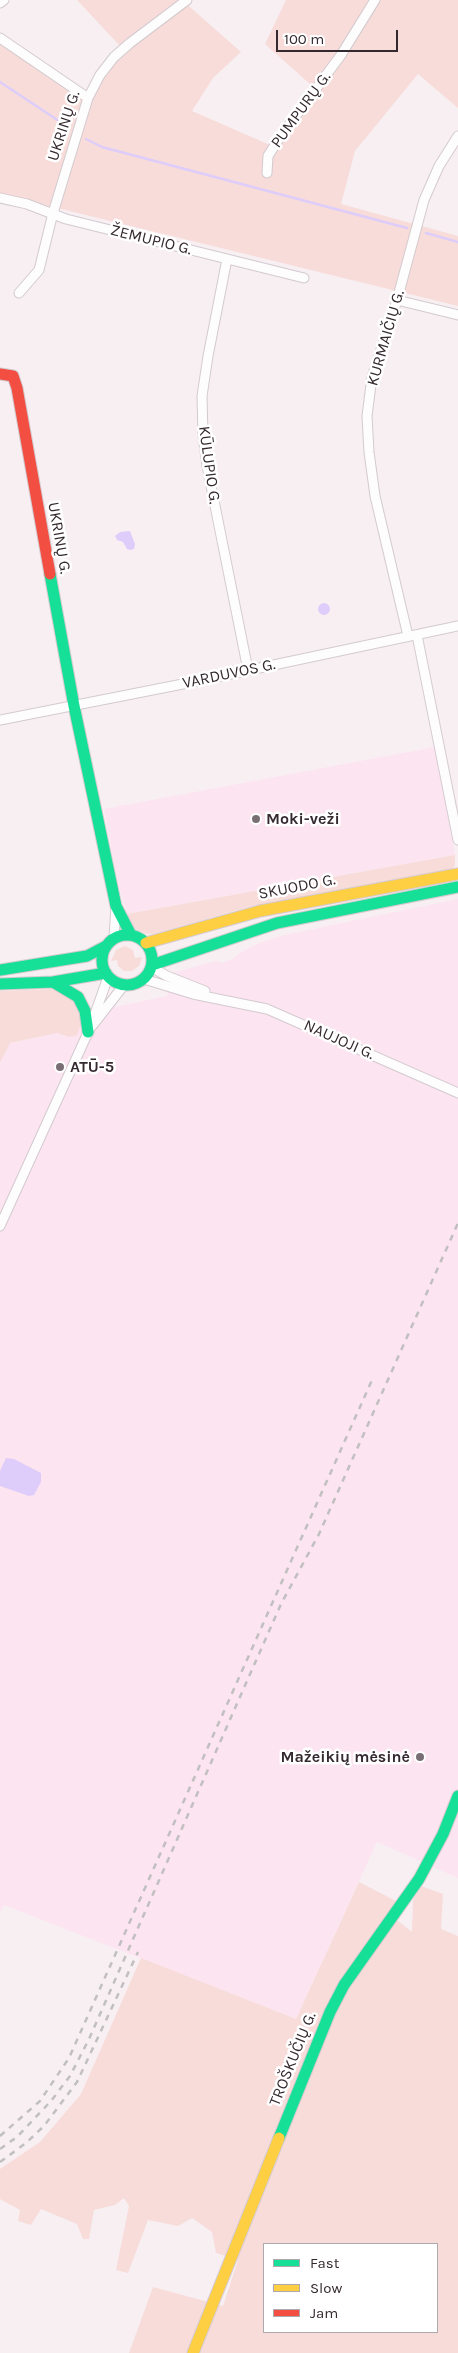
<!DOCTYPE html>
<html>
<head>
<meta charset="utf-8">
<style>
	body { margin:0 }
	#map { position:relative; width:458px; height:2353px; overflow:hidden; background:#f8eff3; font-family:Karla,sans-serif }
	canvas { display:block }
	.legend { position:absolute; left:263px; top:2243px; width:175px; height:90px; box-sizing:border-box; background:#fff; border:1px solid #aea9ac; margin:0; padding:6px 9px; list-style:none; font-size:15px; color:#34292f }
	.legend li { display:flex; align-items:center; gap:10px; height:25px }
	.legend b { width:25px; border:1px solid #aea9ac }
	.scale { position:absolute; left:276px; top:30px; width:122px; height:22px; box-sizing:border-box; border:2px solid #34292f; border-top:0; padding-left:6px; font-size:15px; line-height:18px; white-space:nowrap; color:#34292f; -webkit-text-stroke:4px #fff; paint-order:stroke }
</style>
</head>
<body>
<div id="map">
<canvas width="458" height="2353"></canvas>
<ul class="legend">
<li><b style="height:6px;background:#16e098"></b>Fast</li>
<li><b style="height:6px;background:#ffcf43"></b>Slow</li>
<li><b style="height:6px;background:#f24e42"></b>Jam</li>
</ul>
<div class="scale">100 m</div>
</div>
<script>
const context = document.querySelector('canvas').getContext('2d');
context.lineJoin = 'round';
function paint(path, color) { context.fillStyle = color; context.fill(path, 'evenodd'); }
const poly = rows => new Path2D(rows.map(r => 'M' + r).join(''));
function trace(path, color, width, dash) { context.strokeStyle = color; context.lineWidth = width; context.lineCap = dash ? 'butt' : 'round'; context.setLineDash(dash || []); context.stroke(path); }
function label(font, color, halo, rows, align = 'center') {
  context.font = font + ' Karla,sans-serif'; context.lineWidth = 5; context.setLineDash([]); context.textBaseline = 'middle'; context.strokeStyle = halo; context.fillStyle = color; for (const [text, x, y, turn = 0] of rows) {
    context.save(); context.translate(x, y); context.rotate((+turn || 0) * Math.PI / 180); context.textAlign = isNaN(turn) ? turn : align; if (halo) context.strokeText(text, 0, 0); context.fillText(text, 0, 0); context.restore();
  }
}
const built = poly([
	[435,747,455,855,127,914,118,884,104,809],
	[458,899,458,1878,377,1842,296,2019,4,1905,0,1912,0,1063,10,1043,57,1033,69,1037,81,1014,167,996,172,973,216,961,222,963,233,959,241,952,257,944,284,935]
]);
const green = poly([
	[77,0,182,0,241,52,213,78,192,111,270,145,311,85,265,44,286,0,458,0,458,108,418,74,355,151,341,204,458,236,458,306,0,194,0,43,81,99,120,46],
	[455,855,455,866,452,869,249,907,154,934,147,934,133,928,127,914],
	[125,946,133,950,135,958,142,957,139,966,132,971,124,971,118,966,117,960,111,961,116,950],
	[51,989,59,990,77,1004,81,1023,77,1035,69,1037,57,1033,10,1043,0,1063,0,991],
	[359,1882,396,1901,388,1913,412,1932,413,1900,421,1886,443,1894,441,1929,458,1936,458,2353,129,2353,153,2287,223,2306,238,2260,216,2253,212,2232,192,2218,178,2226,148,2220,128,2273,116,2270,129,2206,124,2198,115,2205,94,2210,89,2239,83,2239,77,2224,41,2209,31,2225,18,2221,20,2210,0,2199,0,2169,40,2142,81,2094,141,1958,296,2019],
	[264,2244,437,2244,437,2332,264,2332]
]);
const water = poly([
	[130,531,135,544,134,549,130,550,127,549,123,542,117,540,115,536,120,532],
	'318 609a6 6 0 1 1 12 0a6 6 0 1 1-12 0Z',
	[6,1458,14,1459,41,1473,41,1482,34,1495,29,1496,0,1486,0,1471]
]);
const stream = poly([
	[0,82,68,127],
	[86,139,102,147,407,228],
	[426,233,458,242]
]);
const street = poly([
	[0,3,4,0],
	[0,38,88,98],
	[267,173,268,156,280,137,341,55,375,0],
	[0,198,27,204,66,219,304,278],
	[227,259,208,356,202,396,203,435,207,466,248,670],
	[19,293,39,270,53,213,88,98,100,75,114,57,130,43,187,0],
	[397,300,458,315],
	[417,635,458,840],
	[408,636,375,496,369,452,367,416,372,377,397,300,424,200,439,166,458,136],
	[0,720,198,681,458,626],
	[114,938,116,906],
	[151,967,167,976,205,991],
	[144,979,193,994,267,1009,458,1093],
	[92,1026,124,985],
	[0,1226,90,1028,108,977]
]);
const fast = poly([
	[50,574,74,706,116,906,131,935],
	'102 960a25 25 0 1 1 50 0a25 25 0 1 1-50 0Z',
	[152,965,277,923,458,887],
	[0,970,87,956,106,946],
	[53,982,78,997,85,1011,88,1032],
	[0,984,53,982,106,973],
	[279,2138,330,2012,344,1985,419,1879,443,1834,458,1796]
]);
const slow = poly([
	[146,943,260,911,458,874],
	[193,2353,279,2138]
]);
const jam = poly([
	[0,374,13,376,17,388,50,574]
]);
const rail = poly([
	[0,2136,40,2101,69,2058,372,1380],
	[0,2149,17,2137,51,2101,70,2076,89,2039,281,1604,319,1534,458,1223],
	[0,2162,26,2143,44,2126,77,2082,138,1952]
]);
const markers = [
	[256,819,5,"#796e74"],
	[60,1067,5,"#796e74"],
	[420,1757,5,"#796e74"]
];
const streetNames = [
	["PUMPURŲ G.",301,110,-54],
	["UKRINŲ G.",64,126,-72],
	["ŽEMUPIO G.",151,240,14],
	["KURMAIČIŲ G.",386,338,-74],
	["KŪLUPIO G.",209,465,82],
	["UKRINŲ G.",59,538,80],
	["VARDUVOS G.",229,674,-12],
	["SKUODO G.",297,887,-11],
	["NAUJOJI G.",339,1040,24],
	["TROŠKUČIŲ G.",293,2059,-68]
];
const poiNames = [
	["Moki-veži",266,819],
	["ATŪ-5",70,1067],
	["Mažeikių mėsinė",410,1757,"right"]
];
paint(built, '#fce4f0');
paint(green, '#f7dcd9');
paint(water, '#decdfa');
trace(stream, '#decdfa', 2.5);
trace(street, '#d3cacf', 11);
trace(fast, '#d3cacf', 13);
trace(slow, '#d3cacf', 13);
trace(jam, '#d3cacf', 13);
trace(street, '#fefdfd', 9);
trace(fast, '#16e098', 11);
trace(slow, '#ffcf43', 11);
trace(jam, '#f24e42', 11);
trace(rail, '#c1bfc0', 2.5, [6, 6]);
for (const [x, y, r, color] of markers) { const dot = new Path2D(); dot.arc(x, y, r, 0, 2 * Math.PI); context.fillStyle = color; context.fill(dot); trace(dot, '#fff', 2); }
label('16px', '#34292f', '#fff', streetNames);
label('bold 16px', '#34292f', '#fff', poiNames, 'left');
</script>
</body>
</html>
